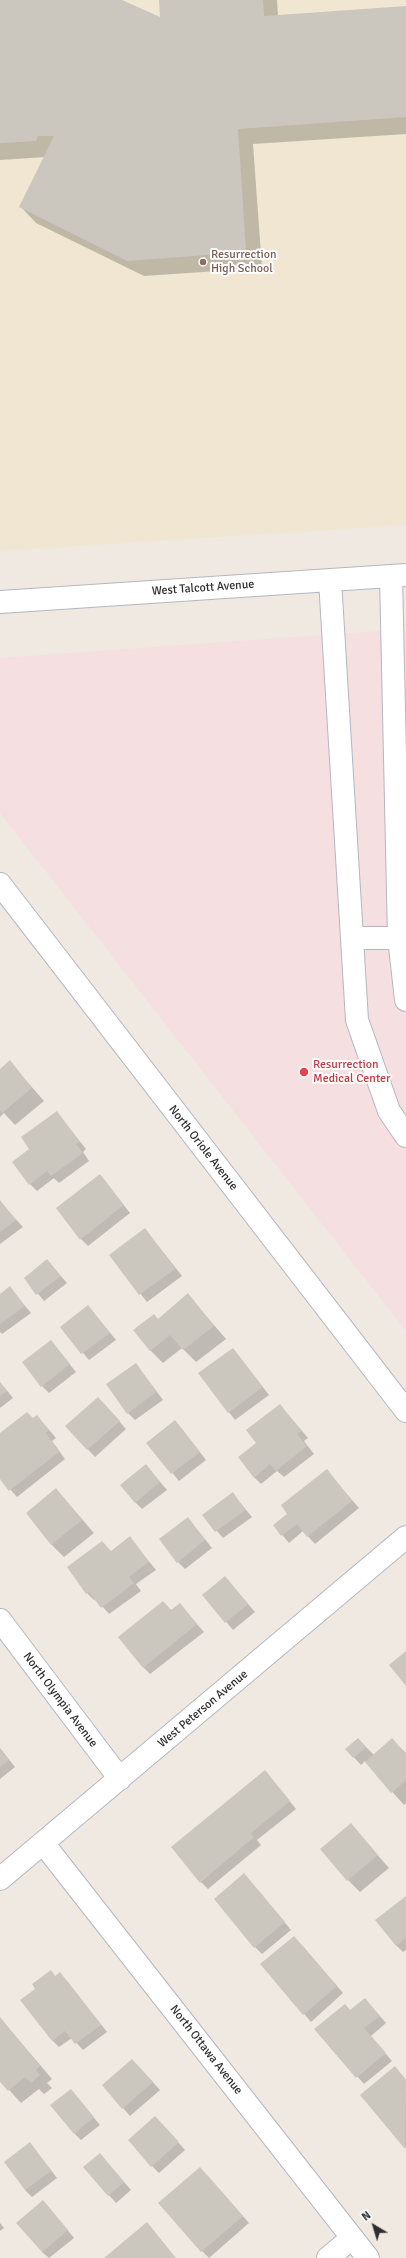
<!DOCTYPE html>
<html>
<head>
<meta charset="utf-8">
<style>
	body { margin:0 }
	#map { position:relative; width:406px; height:2258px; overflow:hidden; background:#efe9e1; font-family:Signika,sans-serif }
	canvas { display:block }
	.north { position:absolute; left:354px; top:2206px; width:40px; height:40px; -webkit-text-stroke:3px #fff; paint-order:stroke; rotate:322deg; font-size:11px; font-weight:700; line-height:16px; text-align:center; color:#2e2e2e }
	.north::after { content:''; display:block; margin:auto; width:14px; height:18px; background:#2e2e2e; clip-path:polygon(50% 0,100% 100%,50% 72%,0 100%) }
</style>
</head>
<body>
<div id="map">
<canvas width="406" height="2258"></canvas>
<div class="north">N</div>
</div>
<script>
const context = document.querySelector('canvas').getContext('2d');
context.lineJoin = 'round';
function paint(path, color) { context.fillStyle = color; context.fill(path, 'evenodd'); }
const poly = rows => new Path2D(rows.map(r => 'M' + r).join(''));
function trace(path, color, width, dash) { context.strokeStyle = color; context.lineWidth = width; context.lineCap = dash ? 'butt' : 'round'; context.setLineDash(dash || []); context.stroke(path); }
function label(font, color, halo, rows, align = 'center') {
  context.font = font + ' Signika,sans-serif'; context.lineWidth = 4; context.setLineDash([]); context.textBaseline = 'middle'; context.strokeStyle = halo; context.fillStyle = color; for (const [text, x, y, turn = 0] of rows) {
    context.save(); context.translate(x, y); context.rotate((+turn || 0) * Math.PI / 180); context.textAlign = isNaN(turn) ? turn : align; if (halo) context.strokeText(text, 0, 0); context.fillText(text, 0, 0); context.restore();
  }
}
const education = poly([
	[0,0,406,0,406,525,0,551]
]);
const medical = poly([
	[406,629,406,1331,0,813,0,658]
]);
const shadow = poly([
	[0,0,120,0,161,18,160,0,277,0,278,16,406,7,406,134,253,144,262,268,144,276,36,223,21,207,45,157,0,160],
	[10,1062,44,1101,15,1125,4,1113,0,1117,0,1070],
	[57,1113,86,1149,83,1152,89,1161,59,1183,54,1178,37,1191,30,1184,30,1149],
	[100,1175,130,1213,88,1246,81,1239],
	[0,1202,23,1227,0,1244],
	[145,1229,182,1276,147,1302,110,1255],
	[47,1260,67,1283,44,1301,25,1278],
	[10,1288,31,1313,2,1334,0,1332,0,1295],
	[188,1295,226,1339,196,1362,182,1348,163,1363,150,1350,158,1320],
	[88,1306,116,1340,89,1360,61,1327],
	[51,1341,76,1372,49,1393,42,1386],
	[233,1349,269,1395,235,1420,200,1374],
	[136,1364,163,1400,135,1420,128,1413],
	[0,1382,13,1398,0,1408],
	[105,1405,126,1429,95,1457,66,1426],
	[280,1405,308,1438,304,1441,314,1454,284,1477,277,1471,261,1484,254,1477,257,1443],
	[37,1416,56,1438,52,1441,65,1459,17,1497,0,1478,0,1434],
	[182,1429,206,1460,179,1481,148,1443],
	[146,1465,167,1490,142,1509,135,1502],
	[326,1470,359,1508,315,1544,303,1531,289,1543,274,1525,289,1514],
	[56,1489,94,1533,64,1557,51,1544],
	[233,1494,252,1517,223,1538,203,1515],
	[188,1518,212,1548,185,1569,178,1562],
	[130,1538,156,1570,136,1584,141,1591,109,1614,96,1599,94,1600,87,1593,111,1552],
	[225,1577,255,1612,233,1630,204,1595],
	[163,1602,172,1611,186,1612,204,1632,150,1674,143,1667],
	[358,1739,374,1755,392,1740,406,1753,406,1803,404,1805,365,1761,361,1765,346,1749],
	[0,1748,15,1767,0,1779],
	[265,1771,296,1809,257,1840,261,1845,208,1889,201,1882],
	[351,1825,389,1868,360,1892,348,1880],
	[251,1882,291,1930,262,1954,255,1947],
	[406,1897,406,1950,403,1952,396,1945],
	[301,1944,343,1993,311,2022,262,1965],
	[51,1971,56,1977,60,1974,67,1981,107,2032,83,2050,72,2038,59,2047,52,2040,37,1989],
	[345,2005,351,2011,371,2006,386,2023,371,2036,392,2061,364,2084,316,2030],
	[1,2019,52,2079,47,2083,52,2088,44,2094,39,2089,21,2103,0,2080],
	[139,2067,160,2090,130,2116,103,2085],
	[402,2075,406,2080,406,2148,362,2095],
	[71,2090,100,2125,81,2140,74,2133],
	[162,2124,185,2150,159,2173,152,2166],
	[30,2143,57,2178,32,2197,25,2190],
	[107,2162,131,2190,116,2203,84,2168],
	[207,2175,249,2223,209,2258,202,2251],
	[50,2209,74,2238,49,2258,42,2252],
	[0,2223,4,2228,0,2231]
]);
const building = poly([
	[0,0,122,0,160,17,159,0,263,0,264,16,406,6,406,117,238,129,246,252,127,261,19,207,54,136,38,136,36,141,0,143],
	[10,1060,32,1088,2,1113,0,1110,0,1069],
	[57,1111,80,1142,76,1144,83,1153,51,1176,47,1171,29,1185,12,1162,29,1149,21,1137],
	[100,1174,124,1205,80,1240,56,1208],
	[0,1200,16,1220,0,1232],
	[145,1228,175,1269,139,1295,109,1255],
	[47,1259,61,1276,36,1295,24,1278],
	[10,1286,25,1306,0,1324,0,1294],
	[188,1293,214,1326,183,1350,170,1335,150,1351,133,1330,154,1314,158,1319],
	[88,1305,110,1333,81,1354,60,1327],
	[51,1340,70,1364,41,1387,22,1362],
	[233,1348,263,1387,228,1413,198,1373],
	[136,1363,156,1392,127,1414,106,1384],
	[0,1382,7,1391,0,1396],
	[98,1397,120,1421,87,1450,65,1426],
	[280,1404,301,1431,297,1434,307,1446,276,1471,270,1464,254,1478,238,1457,256,1443,246,1430],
	[27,1412,33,1418,37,1415,49,1430,46,1433,59,1452,9,1491,0,1479,0,1433],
	[175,1420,200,1452,171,1474,146,1443],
	[146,1464,160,1482,135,1503,120,1485],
	[327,1469,352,1501,307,1537,297,1524,281,1536,273,1525,287,1514,281,1505],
	[56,1488,82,1520,51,1545,26,1513],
	[233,1492,245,1510,215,1532,202,1515],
	[188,1517,205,1540,177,1563,159,1539],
	[130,1536,149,1562,129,1577,134,1583,101,1608,89,1592,86,1594,67,1567,102,1541,111,1551],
	[225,1576,248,1604,225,1623,202,1595],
	[163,1601,171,1610,180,1603,197,1624,143,1668,118,1637],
	[406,1651,406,1686,389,1665],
	[358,1738,366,1747,353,1758,345,1749],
	[392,1738,406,1754,406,1780,391,1793,365,1762],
	[0,1749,9,1760,0,1767],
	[265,1770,290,1801,251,1833,254,1837,200,1883,171,1847],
	[351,1823,378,1855,347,1881,320,1849],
	[244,1873,285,1922,254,1948,214,1899],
	[406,1896,406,1938,396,1946,375,1920],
	[294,1936,337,1986,303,2015,260,1964],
	[51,1970,55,1976,60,1972,101,2025,75,2044,65,2031,52,2041,20,2000,35,1989,32,1984],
	[365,1998,380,2016,364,2028,386,2053,356,2078,314,2029,345,2004,350,2010],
	[0,2017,40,2066,36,2070,40,2075,31,2083,25,2077,8,2091,0,2082],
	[132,2059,153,2082,122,2109,102,2085],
	[395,2066,406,2080,405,2149,360,2095],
	[71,2089,94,2117,74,2134,50,2105],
	[155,2116,179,2142,151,2167,128,2140],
	[30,2142,51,2171,25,2190,4,2162],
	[100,2153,124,2182,108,2196,83,2167],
	[200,2167,243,2216,201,2252,158,2203],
	[43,2200,68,2230,42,2252,16,2223],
	[147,2222,176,2258,104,2258]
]);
const minor = poly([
	[391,576,399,938,406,1000],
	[330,580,357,1020,389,1111,406,1136],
	[0,602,406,575],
	[0,884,406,1411],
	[352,938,399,938,406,941],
	[0,1620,120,1779],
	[43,1843,368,2258],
	[0,1879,406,1537],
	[328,2258,352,2238]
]);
const markers = [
	[203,262,4,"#8d6e63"],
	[304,1072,5,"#e0444e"]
];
const educationNames = [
	["Resurrection",211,255],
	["High School",211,269]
];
const streetNames = [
	["West Talcott Avenue",203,588,-4],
	["North Oriole Avenue",203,1148,52],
	["North Olympia Avenue",60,1700,53],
	["West Peterson Avenue",203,1709,-40],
	["North Ottawa Avenue",206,2050,52]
];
const healthNames = [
	["Resurrection",313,1065],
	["Medical Center",313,1079]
];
paint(education, '#f0e6d1');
paint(medical, '#f5dfe0');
paint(shadow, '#0003');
paint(building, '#cbc7bf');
trace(minor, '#b4b7c1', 24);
trace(minor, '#fff', 22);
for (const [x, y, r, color] of markers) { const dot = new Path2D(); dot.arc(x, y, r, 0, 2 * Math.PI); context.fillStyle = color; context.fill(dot); trace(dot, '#fff', 1.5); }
label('12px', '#785e54', '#fff', educationNames, 'left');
label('12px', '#2e2e2e', '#fff', streetNames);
label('12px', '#be3a42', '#fff', healthNames, 'left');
</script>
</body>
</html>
